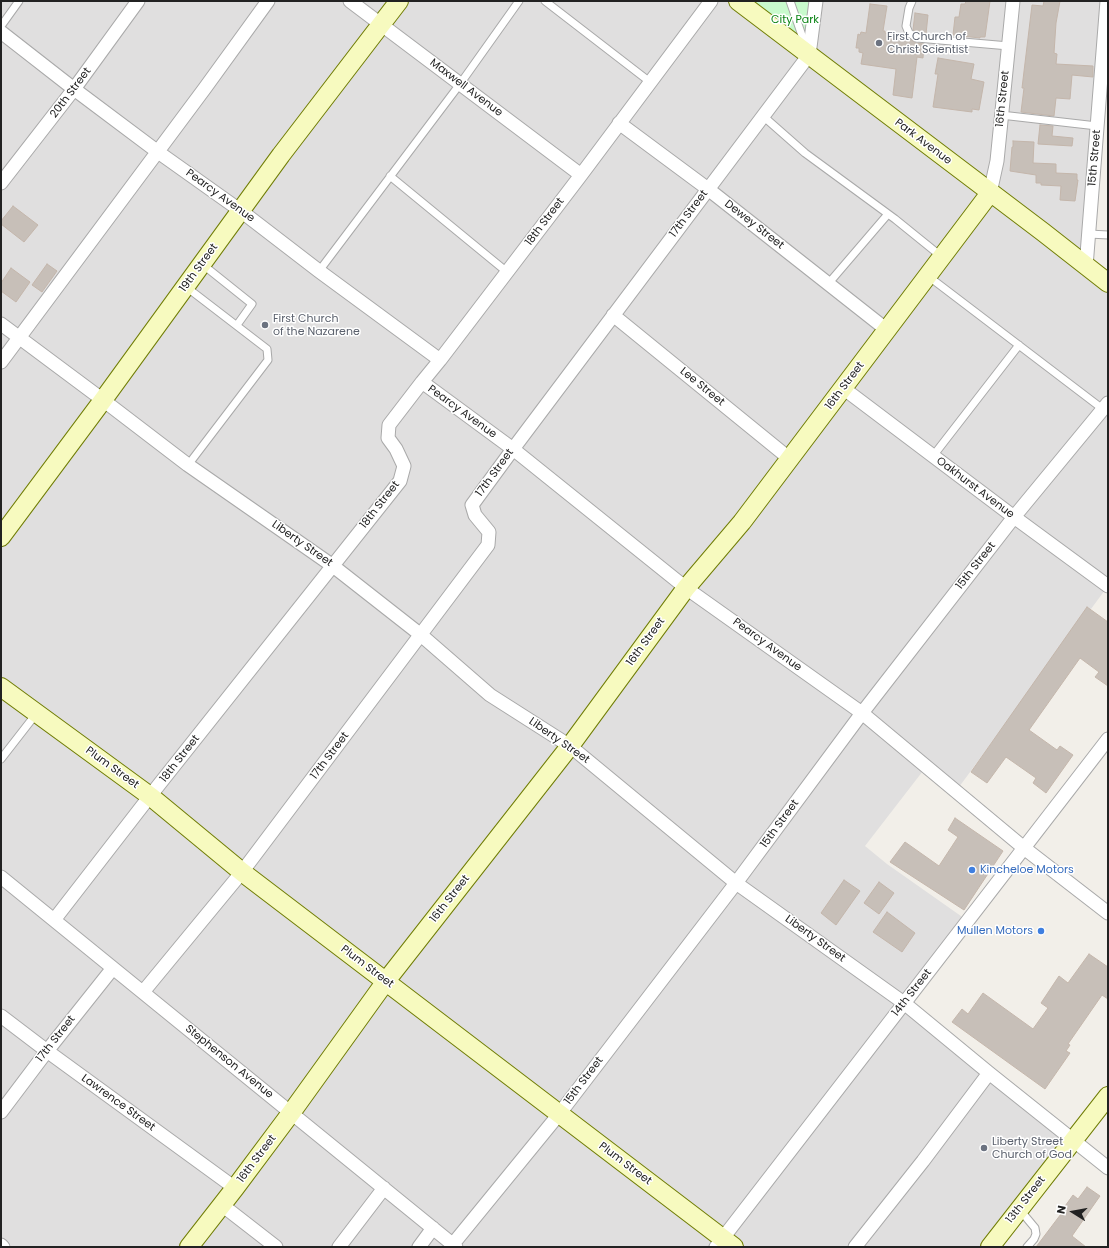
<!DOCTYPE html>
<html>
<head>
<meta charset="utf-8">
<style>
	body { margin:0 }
	#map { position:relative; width:1109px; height:1248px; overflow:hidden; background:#f2efe9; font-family:Poppins,sans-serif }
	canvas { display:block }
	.frame { position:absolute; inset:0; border:2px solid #222; pointer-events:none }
	.north { position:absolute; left:1053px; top:1192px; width:40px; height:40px; -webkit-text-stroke:3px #fff; paint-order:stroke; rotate:281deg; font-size:11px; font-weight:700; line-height:16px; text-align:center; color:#222 }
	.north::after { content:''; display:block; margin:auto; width:14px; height:18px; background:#222; clip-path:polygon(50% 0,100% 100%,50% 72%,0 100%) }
</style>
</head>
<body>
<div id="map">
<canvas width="1109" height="1248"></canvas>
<div class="frame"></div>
<div class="north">N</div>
</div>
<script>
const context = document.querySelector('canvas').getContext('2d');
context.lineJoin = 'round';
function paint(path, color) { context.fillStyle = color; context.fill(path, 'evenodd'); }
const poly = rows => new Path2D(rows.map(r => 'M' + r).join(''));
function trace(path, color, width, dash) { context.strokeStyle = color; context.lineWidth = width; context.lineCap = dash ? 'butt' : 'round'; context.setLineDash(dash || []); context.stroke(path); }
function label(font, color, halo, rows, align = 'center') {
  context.font = font + ' Poppins,sans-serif'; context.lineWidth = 3; context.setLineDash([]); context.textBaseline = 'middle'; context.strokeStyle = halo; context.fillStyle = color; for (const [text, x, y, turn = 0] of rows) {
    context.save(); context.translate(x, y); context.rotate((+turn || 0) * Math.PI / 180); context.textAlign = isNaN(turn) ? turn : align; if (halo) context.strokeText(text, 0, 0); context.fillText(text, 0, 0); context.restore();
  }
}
const residential = poly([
	[1,1,1107,1,1086,266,1108,283,1108,586,956,791,926,767,865,846,887,864,968,921,904,1003,1072,1140,989,1247,1,1247]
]);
const park = poly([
	[738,1,816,1,809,55]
]);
const building = poly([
	[966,1,990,1,985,37,980,37,980,38,953,35,955,17,959,17,961,4,965,4,966,1],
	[1044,1,1060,1,1056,23,1054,53,1057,54,1056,64,1093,66,1093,77,1072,75,1070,99,1056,98,1054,116,1021,112,1024,88,1022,88,1032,5,1043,6,1044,1],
	[870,4,887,6,883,31,885,31,885,33,890,34,890,35,908,38,916,43,924,44,923,58,917,57,912,98,893,95,896,69,861,64,863,53,859,52,859,48,856,48,858,34,860,35,861,32,866,33,870,4],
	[915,13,928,15,926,34,919,33,913,30,915,13],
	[938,58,974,64,971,79,984,82,979,110,972,109,972,112,933,107,938,74,935,74,938,58],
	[1040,125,1053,126,1052,136,1073,138,1072,146,1038,144,1040,125],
	[1013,141,1034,142,1033,163,1056,164,1056,173,1077,174,1077,180,1078,180,1075,201,1060,200,1061,186,1041,185,1041,183,1036,183,1036,175,1010,171,1012,147,1013,147,1013,141],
	[13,206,38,225,24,242,1,224,1,221,13,206],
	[47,264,57,271,42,292,32,285,47,264],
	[11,268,30,282,16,302,1,291,1,283,11,268],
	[1087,607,1108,622,1108,686,1095,677,1099,672,1080,658,1029,730,1057,750,1060,746,1073,755,1046,793,1033,783,1036,778,1006,757,987,783,971,772,1087,607],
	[955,818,1003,851,964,910,890,862,905,842,939,866,958,837,948,830,955,818],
	[844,880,860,891,836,925,821,913,844,880],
	[879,882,894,893,879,914,864,903,879,882],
	[887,912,915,933,902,952,873,932,887,912],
	[1089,954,1108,967,1108,999,1102,995,1068,1044,1070,1045,1066,1051,1070,1053,1045,1089,952,1022,962,1009,968,1014,983,993,1033,1029,1048,1008,1041,1003,1059,976,1068,983,1089,954],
	[1087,1187,1100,1196,1072,1236,1086,1247,1036,1247,1064,1210,1063,1209,1073,1195,1078,1199,1087,1187]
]);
const lane = poly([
	[545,1,650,82],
	[790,1,806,47],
	[912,1,909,8,906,26,909,33,917,38,1009,46],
	[1,26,19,1],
	[1001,115,1097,126],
	[763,116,805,153,895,219,942,257],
	[390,176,507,272],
	[1089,234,1108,235],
	[202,264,252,304,237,325],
	[319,271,460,84,519,1],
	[928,276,1104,410],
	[828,284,888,214],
	[185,286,267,349,268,360,188,465],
	[933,456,1019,345],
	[1,759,36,714],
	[1020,1210,1035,1228,1036,1234,1034,1239,1027,1247]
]);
const street = poly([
	[350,1,581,175],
	[1,32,74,89,158,152,241,211,319,271,440,360],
	[619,123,708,189,887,330],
	[1,183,74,89,138,1],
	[990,193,997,161,1013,1],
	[1086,267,1107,1],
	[613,315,790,459],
	[1,324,103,400,188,465,333,566,421,635,490,695,570,746,736,883,904,1003,989,1073,1108,1168],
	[1,362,205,88,268,1],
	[422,382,513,449,686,588,862,713,1024,848,1108,913],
	[843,388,1014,517,1108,586],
	[1,877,456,1247],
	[54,920,150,796,400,481,404,466,396,449,388,438,389,425,422,382,440,360,581,175,711,1],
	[143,992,242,872,488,545,489,532,475,515,472,505,513,449,809,55,816,1],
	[1,1016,47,1051,235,1188],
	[1,1112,47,1051,113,968],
	[222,1205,276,1247],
	[453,1244,560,1113,736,883,862,713,1014,517,1108,403],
	[1,1245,3,1247],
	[339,1247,384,1188],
	[419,1247,433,1228],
	[716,1247,1108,739],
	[855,1247,923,1161,989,1073]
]);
const secondary = poly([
	[738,1,1043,232,1108,283],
	[1,537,103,400,281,155,399,1],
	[1,687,150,796,242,872,734,1247],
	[189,1247,235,1188,291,1113,386,981,570,746,686,588,742,522,990,193],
	[990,1247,1108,1096]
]);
const markers = [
	[879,43,4,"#6b7280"],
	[265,325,4,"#6b7280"],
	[972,870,4,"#3f7fe0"],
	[1041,931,4,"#3f7fe0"],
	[984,1148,4,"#6b7280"]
];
const parkNames = [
	["City Park",795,20]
];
const worshipNames = [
	["First Church of",887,37],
	["Christ Scientist",887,50],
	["First Church",273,319],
	["of the Nazarene",273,332],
	["Liberty Street",992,1142],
	["Church of God",992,1155]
];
const streetNames = [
	["Maxwell Avenue",466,88,37],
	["20th Street",71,93,-53],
	["16th Street",1003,99,-84],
	["Park Avenue",923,142,37],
	["15th Street",1095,158,-85],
	["Pearcy Avenue",220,196,36],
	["17th Street",689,214,-53],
	["18th Street",545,222,-53],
	["Dewey Street",754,225,38],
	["19th Street",199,268,-54],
	["16th Street",845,386,-53],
	["Lee Street",702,387,39],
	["Pearcy Avenue",462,412,36],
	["17th Street",495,473,-54],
	["Oakhurst Avenue",975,488,37],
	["18th Street",380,505,-52],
	["Liberty Street",302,544,35],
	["15th Street",976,566,-52],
	["16th Street",646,642,-54],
	["Pearcy Avenue",767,645,36],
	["Liberty Street",559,741,35],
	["17th Street",330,756,-53],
	["18th Street",180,759,-52],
	["Plum Street",112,768,36],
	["15th Street",780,824,-54],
	["16th Street",450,899,-52],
	["Liberty Street",815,939,36],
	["Plum Street",367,967,37],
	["14th Street",912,993,-52],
	["17th Street",56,1039,-52],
	["Stephenson Avenue",229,1062,39],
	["15th Street",584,1081,-53],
	["Lawrence Street",118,1103,36],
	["16th Street",257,1159,-53],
	["Plum Street",625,1164,37],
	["13th Street",1026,1200,-52]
];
const shopNames = [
	["Kincheloe Motors",980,870],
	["Mullen Motors",1033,931,"right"]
];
paint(residential, '#e0dfdf');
paint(park, '#c8facc');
paint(building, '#c7bfb8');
trace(building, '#c4b6ab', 1);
trace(lane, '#a9a9a9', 9);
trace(street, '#a9a9a9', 15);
trace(secondary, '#707d05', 20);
trace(lane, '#fff', 7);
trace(street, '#fff', 13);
trace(secondary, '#f7fabf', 18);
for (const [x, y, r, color] of markers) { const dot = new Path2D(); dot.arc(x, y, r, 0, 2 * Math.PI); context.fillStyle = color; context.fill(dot); trace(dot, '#fff', 1.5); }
label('11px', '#0c8416', '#fff', parkNames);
label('11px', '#5b616d', '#fff', worshipNames, 'left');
label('11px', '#222', '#fff', streetNames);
label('11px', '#366cbe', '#fff', shopNames, 'left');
</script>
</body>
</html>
